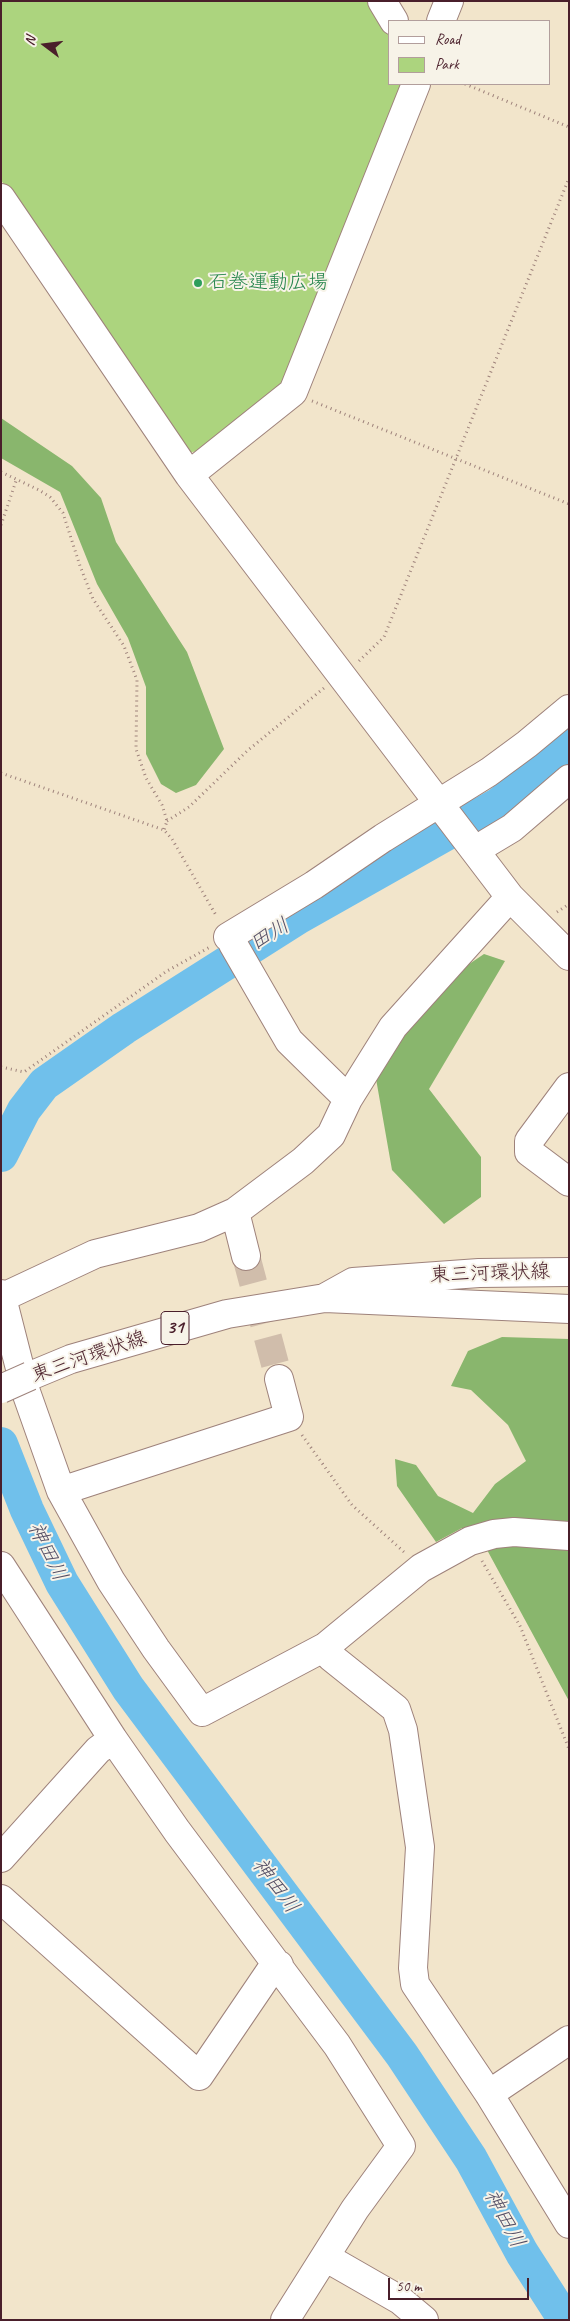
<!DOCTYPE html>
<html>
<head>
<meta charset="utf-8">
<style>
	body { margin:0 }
	#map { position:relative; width:570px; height:2321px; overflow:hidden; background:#f2e5cb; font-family:Caveat,sans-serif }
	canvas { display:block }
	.frame { position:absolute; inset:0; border:2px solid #4a1f2b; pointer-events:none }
	.legend { position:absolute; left:388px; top:20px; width:162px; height:65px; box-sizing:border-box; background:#f7f3e8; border:1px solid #b29e9c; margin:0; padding:6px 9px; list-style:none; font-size:15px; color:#4a1f2b }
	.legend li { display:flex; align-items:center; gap:10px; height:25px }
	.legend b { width:25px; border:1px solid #b29e9c }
	.north { position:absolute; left:20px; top:20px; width:50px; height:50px; -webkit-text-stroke:4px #f7f3e8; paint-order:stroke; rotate:285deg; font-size:14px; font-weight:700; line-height:20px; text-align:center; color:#4a1f2b }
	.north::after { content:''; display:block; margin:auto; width:18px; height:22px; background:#4a1f2b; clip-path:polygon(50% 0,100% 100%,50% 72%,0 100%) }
	.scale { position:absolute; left:388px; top:2278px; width:141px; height:22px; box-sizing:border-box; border:2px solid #4a1f2b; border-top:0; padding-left:6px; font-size:15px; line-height:18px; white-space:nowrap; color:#4a1f2b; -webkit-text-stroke:4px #f7f3e8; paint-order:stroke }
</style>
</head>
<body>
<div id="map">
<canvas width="570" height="2321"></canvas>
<div class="frame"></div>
<ul class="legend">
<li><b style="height:6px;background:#fff"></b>Road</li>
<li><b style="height:14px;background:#acd47e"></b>Park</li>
</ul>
<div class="north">N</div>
<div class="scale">50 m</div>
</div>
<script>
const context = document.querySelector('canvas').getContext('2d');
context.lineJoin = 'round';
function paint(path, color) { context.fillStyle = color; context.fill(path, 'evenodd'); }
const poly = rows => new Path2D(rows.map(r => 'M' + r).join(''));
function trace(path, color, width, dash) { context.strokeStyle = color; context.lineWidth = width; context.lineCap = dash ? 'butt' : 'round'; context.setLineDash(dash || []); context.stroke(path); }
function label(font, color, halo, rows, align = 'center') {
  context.font = font + ' Caveat,"Klee One",sans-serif'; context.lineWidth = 4; context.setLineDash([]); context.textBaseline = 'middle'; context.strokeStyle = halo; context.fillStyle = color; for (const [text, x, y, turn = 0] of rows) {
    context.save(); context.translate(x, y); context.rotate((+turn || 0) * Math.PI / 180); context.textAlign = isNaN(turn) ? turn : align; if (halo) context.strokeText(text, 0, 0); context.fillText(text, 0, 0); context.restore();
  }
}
const green = poly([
	[1,1,370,1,389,33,389,84,405,84,286,387,207,450,184,453,1,180]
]);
const forest = poly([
	[1,418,72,466,101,498,116,542,187,652,224,749,196,785,176,793,161,784,146,754,146,687,128,638,97,584,60,492,1,458],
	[484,954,505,961,429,1089,481,1157,481,1197,444,1224,392,1170,375,1073,447,979],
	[502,1337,569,1339,569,1701,486,1548,462,1528,436,1542,397,1486,395,1459,416,1465,438,1496,473,1513,495,1484,526,1461,508,1425,471,1390,451,1386,468,1351]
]);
const river = poly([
	[1,1155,24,1110,44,1084,124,1028,299,917,499,804,569,746],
	[1,1444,27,1510,62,1583,128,1688,402,2055,471,2159,522,2253,565,2320]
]);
const minorTunnel = poly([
	[246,1256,279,1379]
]);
const path = poly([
	[465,84,569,127],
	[312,401,569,504],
	[1,472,39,490,50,497,63,513,80,566,93,599,124,646,137,680,136,749,146,778,162,805,167,821,164,830],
	[1,525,16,481],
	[359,661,384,637,569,178],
	[1,773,164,830,172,839,217,917],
	[167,821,189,807,247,751,324,688],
	[557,912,569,904],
	[1,1067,24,1072,167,971,210,947],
	[302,1435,352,1505,404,1552],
	[482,1561,520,1626,569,1749]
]);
const minor = poly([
	[382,1,394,21],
	[441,21,449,1],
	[1,198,189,475,510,897,569,956],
	[189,475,293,392,416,84],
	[478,853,487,843,512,828,569,779],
	[228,937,314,885,383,838,489,772,527,744,569,709],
	[233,944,289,1041,348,1099],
	[569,1087,529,1141,529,1152,569,1182],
	[235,1212,246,1256],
	[1,1294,26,1392,61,1491,111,1581,156,1649,202,1712,325,1647,421,1568,470,1541,494,1534,514,1532,569,1536],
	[1,1298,95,1254,199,1228,235,1212,303,1161,331,1135,348,1099,393,1027,510,897],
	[61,1491,289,1417,279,1379],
	[1,1566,113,1739,177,1831,337,2045,401,2146,355,2209,285,2320],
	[325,1647,331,1657,396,1709,403,1730,420,1847,413,1968,415,1984,489,2094,569,2224],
	[1,1858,98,1750,113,1739],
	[1,1899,199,2076,271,1970,279,1965],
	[489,2094,569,2040],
	[325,2257,400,2300,424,2320]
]);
const major = poly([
	[326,1297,353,1282,479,1273,569,1272],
	[30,1376,71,1359,227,1314,325,1298,569,1309]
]);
const majorBridge = poly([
	[1,1389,30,1376]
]);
const markers = [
	[198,283,5,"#2e9e5b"]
];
const shields = [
	[175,1328,28]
];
const shieldNames = [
	["31",175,1328]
];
const leisureNames = [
	["石巻運動広場",208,283]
];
const streetNames = [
	["東三河環状線",490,1274,-2],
	["東三河環状線",89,1357,-19]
];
const waterNames = [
	["田川",270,935,-32],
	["神田川",47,1552,64],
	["神田川",275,1886,53],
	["神田川",504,2219,62]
];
paint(green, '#acd47e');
paint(forest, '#89b66d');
trace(river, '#70c0eb', 34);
trace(minorTunnel, '#d0bdab', 28, [28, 14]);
trace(minor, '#9e827b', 30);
trace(major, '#9e827b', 30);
trace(path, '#9e827b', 3, [1, 4]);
trace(minor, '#fff', 28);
trace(major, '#fff', 28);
trace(majorBridge, '#9e827b', 30, []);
trace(majorBridge, '#fff', 28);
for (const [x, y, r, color] of markers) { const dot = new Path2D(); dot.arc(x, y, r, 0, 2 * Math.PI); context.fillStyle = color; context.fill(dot); trace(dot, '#f7f3e8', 2); }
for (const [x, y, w] of shields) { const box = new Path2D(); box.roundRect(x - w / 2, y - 16.5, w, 33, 4); context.fillStyle = '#f7f3e8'; context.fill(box); trace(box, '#4a1f2b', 1); }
label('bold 19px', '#4a1f2b', null, shieldNames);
label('20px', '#27864d', '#f7f3e8', leisureNames, 'left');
label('20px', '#4a1f2b', '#f7f3e8', streetNames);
label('italic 21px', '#554f65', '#f7f3e8', waterNames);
</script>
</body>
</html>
